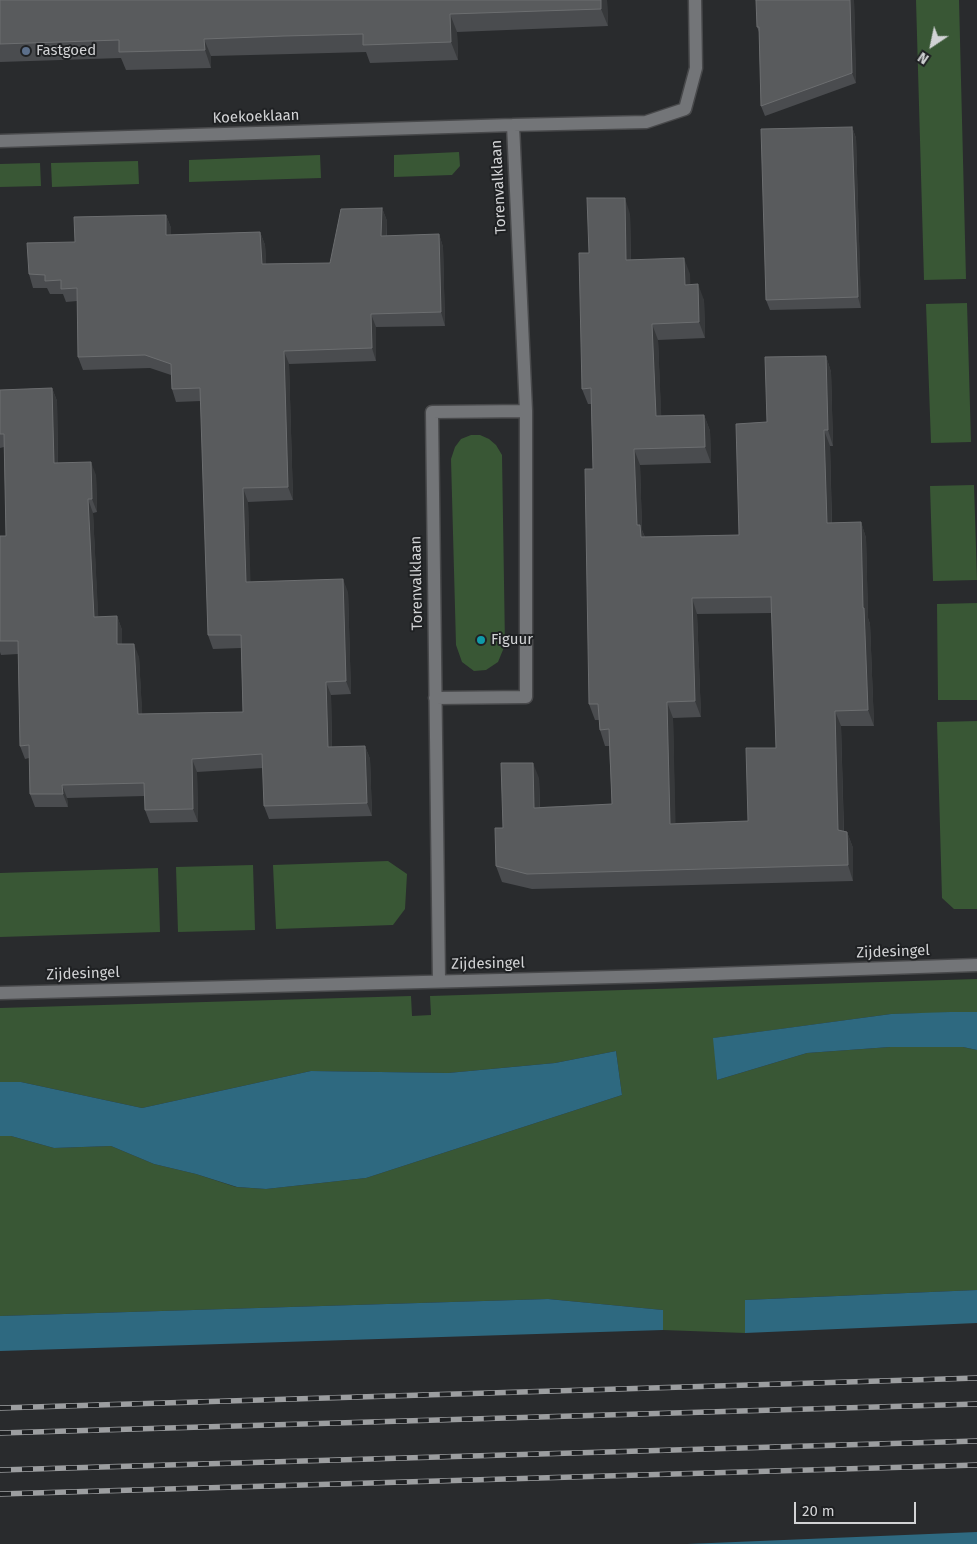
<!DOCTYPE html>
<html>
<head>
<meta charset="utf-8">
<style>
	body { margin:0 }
	#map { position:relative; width:977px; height:1544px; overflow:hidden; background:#292b2d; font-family:"Fira Sans",sans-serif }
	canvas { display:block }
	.north { position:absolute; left:907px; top:20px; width:50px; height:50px; -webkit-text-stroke:4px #1f2123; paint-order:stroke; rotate:214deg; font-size:14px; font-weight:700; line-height:20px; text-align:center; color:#d2d3d5 }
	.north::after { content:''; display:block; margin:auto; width:18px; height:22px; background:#d2d3d5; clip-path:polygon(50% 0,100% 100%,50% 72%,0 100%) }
	.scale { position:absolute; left:794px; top:1502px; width:122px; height:22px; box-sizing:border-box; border:2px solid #d2d3d5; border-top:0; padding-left:6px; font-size:15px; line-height:18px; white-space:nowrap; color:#d2d3d5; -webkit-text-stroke:4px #1f2123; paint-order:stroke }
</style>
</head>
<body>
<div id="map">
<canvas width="977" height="1544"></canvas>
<div class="north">N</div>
<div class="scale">20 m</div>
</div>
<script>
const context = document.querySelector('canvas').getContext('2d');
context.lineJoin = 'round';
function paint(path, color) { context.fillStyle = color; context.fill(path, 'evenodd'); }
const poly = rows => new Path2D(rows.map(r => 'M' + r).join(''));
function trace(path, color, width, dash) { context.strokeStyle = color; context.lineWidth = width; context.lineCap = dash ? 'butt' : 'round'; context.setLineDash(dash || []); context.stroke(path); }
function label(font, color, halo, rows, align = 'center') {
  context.font = font + ' "Fira Sans",sans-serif'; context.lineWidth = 4; context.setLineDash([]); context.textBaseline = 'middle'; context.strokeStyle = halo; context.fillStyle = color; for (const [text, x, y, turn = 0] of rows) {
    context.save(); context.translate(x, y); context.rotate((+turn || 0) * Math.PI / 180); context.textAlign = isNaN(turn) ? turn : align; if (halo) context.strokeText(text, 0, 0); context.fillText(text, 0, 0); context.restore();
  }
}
const green = poly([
	[916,0,959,0,966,279,924,280],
	[459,152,460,166,452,175,394,177,394,155],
	[320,155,321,178,189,182,189,160],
	[138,161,139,184,52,187,51,163],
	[40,163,41,186,0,187,0,164],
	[967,303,971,442,931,443,926,304],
	[471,435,480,435,489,439,496,445,502,455,505,645,498,662,486,670,474,671,462,662,456,645,451,459,455,447,461,439],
	[974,485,977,580,933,581,930,486],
	[977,603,977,700,938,700,937,604],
	[977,721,977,909,954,909,942,898,937,722],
	[388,861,407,874,405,909,393,925,276,929,273,865],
	[253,865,255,930,178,932,176,867],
	[158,868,160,932,0,937,0,873],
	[977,979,977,1012,891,1014,714,1038,717,1080,807,1053,890,1047,963,1047,977,1050,977,1290,745,1300,745,1333,663,1330,663,1310,548,1299,0,1316,0,1136,11,1136,54,1148,111,1146,154,1164,196,1174,236,1187,266,1189,366,1178,622,1095,616,1051,555,1063,448,1073,311,1071,142,1108,21,1082,0,1082,0,1008,411,996,412,1016,431,1015,430,996]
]);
const water = poly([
	[950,1012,977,1012,977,1050,963,1047,890,1047,807,1053,717,1080,713,1038,891,1014],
	[616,1051,622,1095,366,1178,266,1189,237,1187,196,1174,154,1164,111,1146,54,1148,11,1136,0,1136,0,1082,21,1082,142,1108,311,1071,448,1073,555,1063],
	[977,1290,977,1323,745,1333,745,1300],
	[548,1299,663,1310,663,1330,0,1351,0,1316],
	[977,1532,977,1544,687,1544]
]);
const minor = poly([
	[0,141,513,125],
	[435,698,526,697,526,411,513,125,646,122,685,109,696,68,695,0],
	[439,981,432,412,526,411],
	[0,993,654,976,977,965]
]);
const rail = poly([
	[0,1408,977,1378],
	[0,1433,977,1404],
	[0,1470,977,1441],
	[0,1494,977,1465]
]);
const wall = poly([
	[0,0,607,0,608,26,457,32,458,60,370,63,366,52,291,54,211,56,211,68,126,70,121,58,0,62],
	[756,0,854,0,856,83,765,116,761,106,759,32,757,27],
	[852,127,856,138,861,308,770,310,766,300],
	[382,208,387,221,387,236,439,234,443,247,445,326,376,327,376,361,289,364,293,500,248,502,250,582,348,592,351,694,331,695,332,747,365,746,370,759,372,816,269,819,264,806,263,768,197,772,198,822,150,823,145,810,145,796,67,798,68,807,35,807,30,794,29,758,25,759,20,746,18,654,1,655,0,652,0,536,6,536,4,447,0,448,0,390,52,388,57,401,58,463,96,475,97,512,93,513,98,617,117,616,122,630,122,644,139,657,142,714,243,712,241,648,213,649,208,635,201,401,176,402,172,389,171,375,150,368,83,370,78,357,77,301,66,302,63,294,50,294,47,288,33,288,29,274,75,242,166,215,171,228,171,235,260,232,265,245,266,264,330,263],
	[630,214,631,260,690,274,690,284,704,300,705,338,658,340,661,416,704,415,710,431,711,463,640,465,642,530,645,537,739,535,767,422,826,356,831,372,833,446,830,446,832,523,861,522,866,538,868,618,870,624,874,726,841,726,844,832,847,832,853,848,853,881,532,889,502,882,496,866,503,828,539,778,540,807,612,804,609,746,605,746,600,730,599,720,595,720,589,704,593,469,591,404,588,404,582,389],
	[772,613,776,748,748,821,675,823,673,718,701,717,697,614]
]);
const shadedWall = poly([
	[601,0,607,0,608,26,601,9],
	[850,0,854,0,856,83,852,73],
	[450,14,457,32,458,60,451,42],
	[204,39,211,56,211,68,205,50],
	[852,127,856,138,861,308,858,297],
	[625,198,630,214,631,275,626,260],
	[382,208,387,221,386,249,381,236],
	[166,215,171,228,171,248,166,235],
	[260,232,265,245,267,278,262,264],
	[439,234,443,247,445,326,441,312],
	[684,258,690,274,691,301,685,285],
	[698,284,704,300,705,338,699,322],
	[371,314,376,327,376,361,372,348],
	[652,324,658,340,662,432,656,416],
	[284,351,289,364,293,500,288,487],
	[826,356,831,372,833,446,828,430],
	[52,388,57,401,58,476,54,463],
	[704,415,710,431,711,463,705,447],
	[824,430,830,446,832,539,827,523],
	[634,449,640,465,642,530,646,541,647,553,637,525],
	[91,462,96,475,97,512,92,499],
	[243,488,248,502,251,595,246,582],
	[88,499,93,513,99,630,94,617],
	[861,522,866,538,868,618,870,624,874,726,868,710,863,608],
	[343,579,348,592,351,694,346,681],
	[692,598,697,614,701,717,695,701],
	[117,616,122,630,122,657,117,644],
	[134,644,139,657,143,727,138,714],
	[326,682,331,695,332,760,328,747],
	[667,702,673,718,676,839,670,824],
	[835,711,841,726,844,846,838,830],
	[365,746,370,759,372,816,367,803],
	[192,759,197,772,198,822,193,809],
	[533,763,539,778,540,823,534,808],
	[62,785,67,798,68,807,63,794],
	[847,832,853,848,853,881,848,865]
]);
const building = poly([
	[0,0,601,0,601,9,450,14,451,42,363,45,363,34,284,36,204,39,205,50,119,52,119,40,0,44,0,0],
	[756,0,850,0,852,73,761,106,759,27,757,27,756,0],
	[852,127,858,297,766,300,761,129,852,127],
	[587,198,625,198,626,260,684,258,685,285,698,284,699,322,652,324,656,416,704,415,705,447,634,449,637,525,640,525,641,537,739,535,736,424,767,422,765,357,826,356,828,430,824,430,827,523,861,522,863,608,864,608,868,710,835,711,838,830,847,832,848,865,527,874,496,866,495,828,503,828,501,763,533,763,534,808,612,804,609,729,600,730,598,704,589,704,585,469,593,469,591,388,582,389,579,253,589,253,587,198],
	[771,597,776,748,746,748,748,821,670,824,667,702,695,701,692,598,771,597],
	[382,208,381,236,439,234,441,312,371,314,372,348,284,351,288,487,243,488,246,582,343,579,346,681,326,682,328,747,365,746,367,803,264,806,262,754,192,759,193,809,145,810,144,783,62,785,63,794,30,794,29,745,20,746,18,641,0,641,0,536,6,536,4,434,0,434,0,390,52,388,54,463,91,462,92,499,88,499,94,617,117,616,117,644,134,644,138,714,243,712,241,635,208,635,200,388,172,389,171,364,145,355,78,357,77,288,61,289,61,280,45,281,45,275,29,274,27,243,75,242,74,217,166,215,166,235,260,232,262,264,330,263,341,209,382,208]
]);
const markers = [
	[26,51,5,"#5c6f8a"],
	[481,640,5,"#0f9aa8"]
];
const poiNames = [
	["Fastgoed",36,51],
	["Figuur",491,640]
];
const streetNames = [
	["Koekoeklaan",256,117,-2],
	["Torenvalklaan",499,187,-93],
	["Torenvalklaan",417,583,-91],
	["Zijdesingel",893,952,-2],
	["Zijdesingel",488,964,-1],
	["Zijdesingel",83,974,-2]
];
paint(green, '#395735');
paint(water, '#2e6980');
trace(minor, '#48494b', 15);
trace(minor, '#737578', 12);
trace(rail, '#9c9ea0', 5.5);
trace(rail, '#1f2123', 4, [11]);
paint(wall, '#4a4c4f');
paint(shadedWall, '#37393b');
paint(building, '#595b5d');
trace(building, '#6c6e70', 1);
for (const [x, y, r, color] of markers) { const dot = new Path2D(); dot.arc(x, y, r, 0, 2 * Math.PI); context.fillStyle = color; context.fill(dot); trace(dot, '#1f2123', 2); }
label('15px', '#d2d3d5', '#1f2123', poiNames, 'left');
label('15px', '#d2d3d5', '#1f2123', streetNames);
</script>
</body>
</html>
